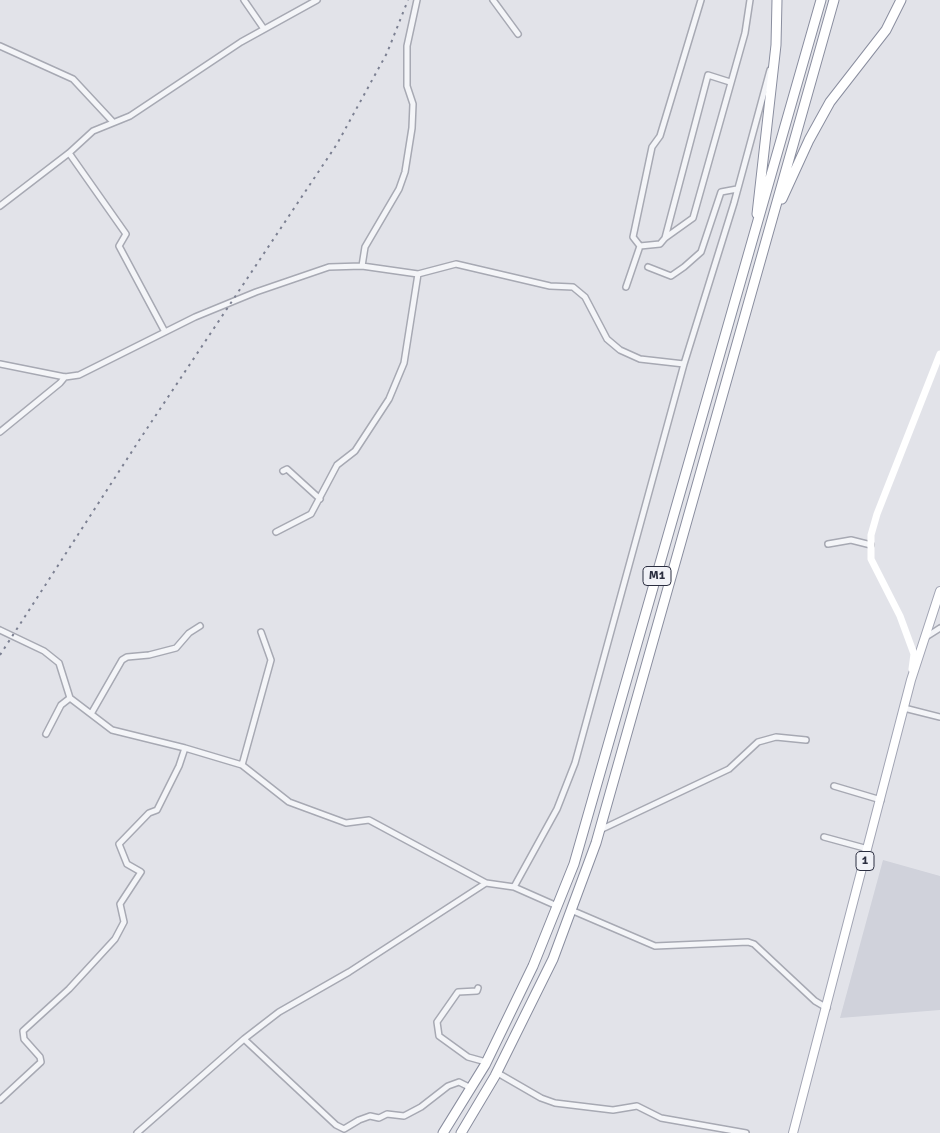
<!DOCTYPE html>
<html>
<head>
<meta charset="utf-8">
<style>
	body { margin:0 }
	canvas { display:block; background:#e2e3e9 }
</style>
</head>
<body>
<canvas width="940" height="1133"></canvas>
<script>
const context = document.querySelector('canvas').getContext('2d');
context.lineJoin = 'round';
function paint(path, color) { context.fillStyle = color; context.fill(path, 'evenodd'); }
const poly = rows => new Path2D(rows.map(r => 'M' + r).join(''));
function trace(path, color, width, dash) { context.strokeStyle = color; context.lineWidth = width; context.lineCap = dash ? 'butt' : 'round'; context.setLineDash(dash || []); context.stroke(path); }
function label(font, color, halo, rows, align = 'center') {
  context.font = font + ' Signika,sans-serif'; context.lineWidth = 5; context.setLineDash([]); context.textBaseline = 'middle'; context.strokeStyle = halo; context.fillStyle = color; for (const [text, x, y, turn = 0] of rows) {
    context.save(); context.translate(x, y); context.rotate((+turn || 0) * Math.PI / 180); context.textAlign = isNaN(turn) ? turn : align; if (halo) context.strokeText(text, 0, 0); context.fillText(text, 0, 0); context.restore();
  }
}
const built = poly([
	[883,860,940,876,940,1010,840,1018]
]);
const street = poly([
	[244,0,264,29],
	[493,0,518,34],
	[0,46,73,79,113,122],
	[69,153,126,234,119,246,165,332],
	[0,206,69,153,93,131,130,116,241,42,317,0],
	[665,238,708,75,730,82],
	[640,246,633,237,652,147,660,136,701,0],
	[362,266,365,247,399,189,405,172,412,128,413,104,407,86,407,46,417,0],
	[648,267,671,276,684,267,701,252,721,192,737,189],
	[626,287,640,246,660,244,665,238,693,218,745,33,750,0],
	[0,364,65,377,79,375,195,317,256,292,329,267,362,266,418,274,456,264,550,286,573,287,585,297,607,339,620,350,640,359,684,364],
	[0,432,60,383,65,377],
	[283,471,287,469,320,499],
	[276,532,311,514,337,465,355,451,389,399,404,363,418,274],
	[828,544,851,540,871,545],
	[0,630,44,651,59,663,70,698,112,730,185,748,242,765,289,802,346,823,369,820,486,883,514,887,557,906],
	[926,637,940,628],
	[904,708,940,717],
	[91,714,122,660,127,657,149,655,176,648,189,633,200,626],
	[46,734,61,705,70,698],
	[242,765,271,660,261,632],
	[834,786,881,800],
	[600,830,729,769,758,742,776,737,806,740],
	[824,837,868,849],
	[514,887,557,809,575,763,684,364,734,203,770,70],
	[571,910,655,946,748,942,754,944,815,1001,827,1008],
	[478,988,477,991,458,992,437,1022,439,1036,468,1057,486,1062],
	[244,1039,336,1125,344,1129,359,1120,370,1116,379,1118,387,1114,404,1116,421,1107,448,1086,459,1082,471,1088],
	[496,1072,541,1098,555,1103,613,1110,637,1106,661,1118,746,1133],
	[0,1100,41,1062,40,1057,24,1039,23,1031,69,989,115,939,124,922,120,904,141,872,127,864,119,844,149,813,157,810,179,766,185,748],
	[137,1133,244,1039,279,1012,349,972,486,883]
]);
const secondary = poly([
	[912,669,914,654,900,616,871,559,871,535,877,514,940,354]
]);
const primary = poly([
	[793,1133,911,680,940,591]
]);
const highway = poly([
	[782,199,809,140,830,102,886,30,901,0],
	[757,214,776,45,777,0],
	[443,1133,485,1065,533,966,574,864,821,0],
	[461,1133,495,1076,553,959,596,843,834,0]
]);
const rail = poly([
	[0,655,140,439,337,144,387,53,408,0]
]);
const shields = [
	[657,576,28],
	[865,861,18]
];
const shieldNames = [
	["M1",657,576],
	["1",865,861]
];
paint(built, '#d0d2db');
trace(street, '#a7a9b3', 8);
trace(primary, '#a2a5b4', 10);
trace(highway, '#8a8e9f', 11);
trace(street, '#f4f5f8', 5);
trace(secondary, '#fff', 7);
trace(primary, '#fff', 8);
trace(highway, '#fff', 9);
trace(rail, '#7c8092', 2, [2.5, 5]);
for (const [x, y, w] of shields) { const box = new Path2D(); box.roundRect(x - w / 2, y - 9.5, w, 19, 4); context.fillStyle = '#f1f2f7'; context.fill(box); trace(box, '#2b2e40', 1); }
label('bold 12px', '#2b2e40', null, shieldNames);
</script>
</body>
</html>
